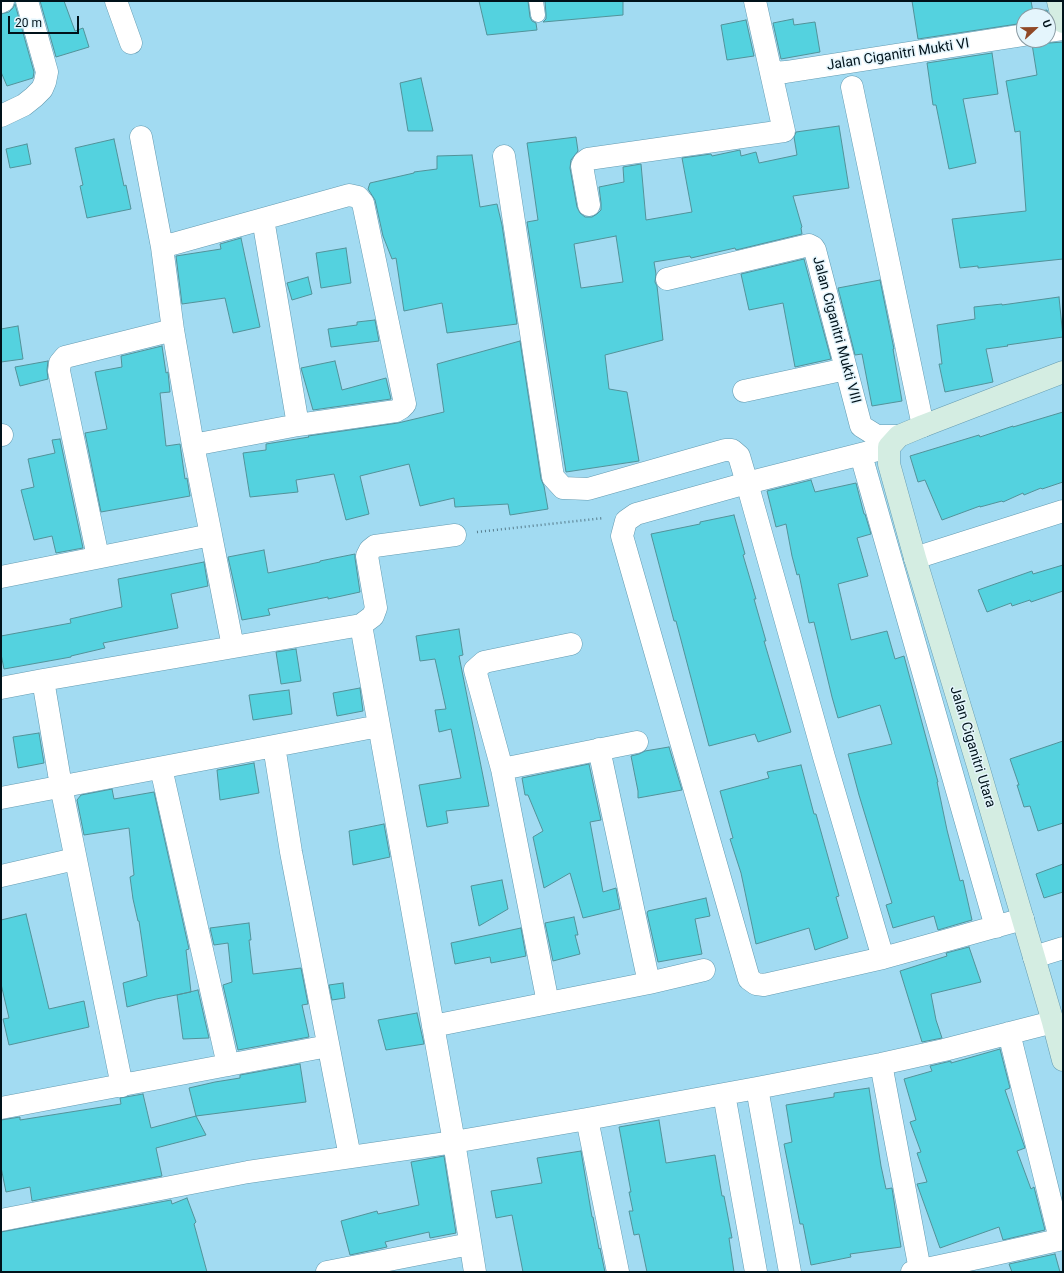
<!DOCTYPE html>
<html>
<head>
<meta charset="utf-8">
<style>
	body { margin:0 }
	#map { position:relative; width:1064px; height:1273px; overflow:hidden; background:#a2dbf2; font-family:Roboto,sans-serif }
	canvas { display:block }
	.frame { position:absolute; inset:0; border:2px solid #00121a; pointer-events:none }
	.north { position:absolute; left:1016px; top:8px; width:40px; height:40px; box-sizing:border-box; background:#e4f5fc; border:1px solid #899aa2; border-radius:50%; rotate:68deg; font-size:11px; font-weight:700; line-height:16px; text-align:center; color:#00121a }
	.north::after { content:''; display:block; margin:auto; width:14px; height:18px; background:#904826; clip-path:polygon(50% 0,100% 100%,50% 72%,0 100%) }
	.scale { position:absolute; left:8px; top:16px; width:71px; height:18px; box-sizing:border-box; border:2px solid #00121a; border-top:0; padding-left:5px; font-size:12px; line-height:14px; white-space:nowrap; color:#00121a; -webkit-text-stroke:3px #e4f5fc; paint-order:stroke }
</style>
</head>
<body>
<div id="map">
<canvas width="1064" height="1273"></canvas>
<div class="frame"></div>
<div class="north">U</div>
<div class="scale">20 m</div>
</div>
<script>
const context = document.querySelector('canvas').getContext('2d');
context.lineJoin = 'round';
function paint(path, color) { context.fillStyle = color; context.fill(path, 'evenodd'); }
const poly = rows => new Path2D(rows.map(r => 'M' + r).join(''));
function trace(path, color, width, dash) { context.strokeStyle = color; context.lineWidth = width; context.lineCap = dash ? 'butt' : 'round'; context.setLineDash(dash || []); context.stroke(path); }
function label(font, color, halo, rows, align = 'center') {
  context.font = font + ' Roboto,sans-serif'; context.lineWidth = 3; context.setLineDash([]); context.textBaseline = 'middle'; context.strokeStyle = halo; context.fillStyle = color; for (const [text, x, y, turn = 0] of rows) {
    context.save(); context.translate(x, y); context.rotate((+turn || 0) * Math.PI / 180); context.textAlign = isNaN(turn) ? turn : align; if (halo) context.strokeText(text, 0, 0); context.fillText(text, 0, 0); context.restore();
  }
}
const building = poly([
	[40,1,64,1,75,31,83,28,89,47,56,57,40,1],
	[479,1,528,1,530,17,532,21,536,23,537,30,487,35,479,1],
	[545,1,623,1,623,15,543,22,546,19,546,14,545,1],
	[912,1,1031,1,1033,12,1047,10,1049,18,1048,18,1048,16,1024,16,1024,23,918,39,912,1],
	[15,4,34,72,33,78,7,86,1,72,1,14,9,12,13,8,15,4],
	[793,19,794,25,815,22,820,52,781,59,773,23,793,19],
	[746,20,754,56,727,60,721,25,746,20],
	[1035,40,1040,40,1044,43,1049,43,1063,42,1063,259,978,268,978,266,960,268,952,219,1026,211,1020,131,1015,132,1006,81,1037,75,1032,44,1035,40],
	[992,53,998,94,963,99,976,163,949,169,936,105,933,105,927,63,992,53],
	[421,78,433,131,408,131,400,83,421,78],
	[839,126,849,188,793,196,802,227,801,228,802,234,736,250,735,248,691,258,690,256,654,262,656,274,655,282,657,286,663,340,605,355,609,389,627,392,639,461,566,472,527,222,538,220,527,143,576,137,578,151,571,160,570,168,577,207,580,213,585,217,592,217,597,214,601,210,601,203,599,187,624,182,623,167,641,164,646,220,692,212,682,158,711,154,712,156,740,150,741,156,756,152,759,163,797,155,794,137,796,132,839,126],
	[616,236,623,282,581,288,574,244,616,236],
	[114,139,124,186,126,185,131,209,87,218,80,186,83,185,75,148,114,139],
	[27,144,31,164,10,168,6,149,27,144],
	[472,155,480,207,497,204,502,225,517,324,447,333,442,303,404,311,396,258,392,259,383,236,375,200,368,189,370,183,414,173,414,172,437,169,437,156,472,155],
	[241,238,260,327,233,333,225,298,182,304,176,256,221,249,220,244,241,238],
	[346,248,351,283,321,288,316,253,346,248],
	[804,259,831,359,795,367,783,303,749,310,741,274,804,259],
	[308,277,312,294,292,300,287,283,308,277],
	[880,280,894,349,893,349,902,401,872,406,862,354,855,355,838,288,880,280],
	[1059,297,1063,337,1007,345,1008,346,986,349,993,382,945,392,939,364,942,364,937,325,975,319,974,307,1002,304,1002,305,1059,297],
	[375,320,379,341,331,347,328,329,357,325,357,322,375,320],
	[18,326,23,359,1,362,1,329,18,326],
	[520,341,541,479,544,486,548,509,510,515,508,504,455,507,454,498,420,506,409,464,360,476,369,514,346,520,334,474,296,480,298,492,250,497,243,453,266,450,266,444,309,437,308,436,398,423,444,412,437,364,520,341],
	[162,346,166,373,168,372,170,392,160,393,166,446,180,444,185,479,187,478,190,496,101,512,85,433,107,429,95,372,122,367,121,356,162,346],
	[48,361,47,370,48,379,20,386,15,367,48,361],
	[335,361,342,390,386,378,391,399,313,410,301,368,335,361],
	[1063,412,1063,482,1042,489,1041,488,1024,495,1023,493,1003,502,1002,501,980,507,980,506,942,520,925,480,918,482,910,456,979,435,980,437,1013,426,1013,427,1063,412],
	[60,439,83,548,56,553,52,536,34,540,21,490,34,487,28,459,55,453,52,440,60,439],
	[811,480,815,492,856,483,864,514,865,514,871,534,857,538,868,576,838,584,851,640,887,631,895,659,904,656,938,782,937,782,947,830,960,881,963,880,972,920,938,930,934,916,893,928,886,905,892,903,859,795,848,754,892,744,880,705,838,718,832,697,814,622,809,623,799,574,797,575,792,556,786,524,776,527,767,491,811,480],
	[734,515,745,554,743,555,756,599,754,599,766,641,764,641,791,732,758,742,755,734,709,746,676,621,674,621,651,534,700,524,700,522,734,515],
	[264,550,268,573,320,562,320,561,355,554,355,558,360,592,328,599,328,597,268,609,270,615,242,620,228,557,264,550],
	[204,562,208,586,171,594,178,628,103,643,105,648,71,656,71,657,4,669,1,654,1,636,71,623,70,619,122,607,118,579,204,562],
	[1063,565,1063,591,1031,602,1030,600,1012,606,1011,603,987,612,978,590,1032,571,1033,574,1063,565],
	[459,629,463,655,459,656,489,806,446,811,448,823,427,827,419,785,461,778,451,729,439,732,435,710,446,709,435,659,420,661,416,636,459,629],
	[296,649,301,681,281,684,276,652,296,649],
	[360,688,363,711,337,716,333,693,360,688],
	[289,690,292,714,253,720,249,695,289,690],
	[39,733,44,763,18,768,13,737,39,733],
	[1063,741,1063,823,1038,831,1030,806,1024,807,1017,785,1019,785,1010,759,1063,741],
	[669,747,682,790,638,798,638,791,631,756,639,754,645,751,669,747],
	[254,763,259,793,220,800,217,770,254,763],
	[589,764,601,820,590,822,603,892,616,888,620,909,583,918,570,873,544,888,533,837,543,831,528,795,525,795,522,778,589,764],
	[801,765,814,814,816,814,839,896,836,897,848,938,815,950,809,928,756,944,741,873,730,839,733,838,720,791,769,778,767,772,801,765],
	[112,789,114,799,154,792,189,949,186,950,191,992,156,999,127,1007,123,983,147,976,139,921,138,921,133,899,130,877,134,875,129,828,84,835,77,800,81,795,112,789],
	[384,824,390,857,353,865,349,831,384,824],
	[1063,864,1063,892,1044,898,1036,874,1063,864],
	[502,880,508,909,479,926,471,886,502,880],
	[706,898,710,916,695,919,702,954,658,962,647,913,648,911,706,898],
	[26,914,49,1009,84,1001,89,1027,9,1045,3,1019,9,1018,1,984,1,920,26,914],
	[574,917,578,935,575,935,580,954,553,961,545,923,574,917],
	[249,923,251,940,249,940,253,974,301,968,308,1004,302,1005,309,1037,238,1050,223,985,232,982,228,943,214,945,210,928,249,923],
	[521,928,526,956,491,963,490,957,455,964,451,943,521,928],
	[969,947,981,982,931,994,936,1020,942,1038,922,1042,900,971,947,956,946,953,969,947],
	[343,983,345,998,332,1000,329,985,343,983],
	[198,990,209,1038,183,1039,177,995,198,990],
	[417,1013,424,1044,386,1050,378,1020,417,1013],
	[1000,1049,1010,1088,1005,1090,1025,1148,1017,1151,1031,1189,1034,1187,1045,1230,1003,1240,999,1227,940,1248,917,1184,927,1182,917,1153,921,1152,910,1122,916,1120,904,1079,932,1071,930,1066,951,1061,951,1063,1000,1049],
	[300,1064,306,1102,196,1116,189,1088,215,1082,240,1078,240,1075,300,1064],
	[869,1088,881,1166,886,1189,892,1188,901,1247,850,1254,851,1257,811,1265,803,1224,800,1224,784,1144,792,1142,786,1105,834,1097,834,1093,869,1088],
	[143,1094,151,1128,196,1116,206,1135,156,1148,162,1176,32,1201,30,1187,6,1192,1,1167,1,1120,20,1117,20,1120,121,1104,120,1098,143,1094],
	[659,1120,666,1163,715,1155,722,1196,724,1196,732,1238,729,1238,734,1272,647,1272,639,1234,634,1235,629,1211,633,1211,629,1192,631,1192,619,1127,659,1120],
	[581,1151,592,1217,593,1217,599,1249,600,1248,605,1272,523,1272,512,1215,496,1218,491,1191,542,1183,537,1158,581,1151],
	[444,1156,456,1233,430,1238,429,1232,385,1242,387,1247,350,1255,341,1221,377,1211,378,1214,419,1205,411,1162,444,1156],
	[187,1198,196,1222,194,1224,207,1272,1,1272,1,1232,171,1200,172,1204,187,1198],
	[1055,1254,1060,1272,1012,1272,1009,1264,1055,1254]
]);
const path = poly([
	[477,532,604,518]
]);
const lane = poly([
	[536,1,538,15]
]);
const street = poly([
	[116,1,131,43],
	[1,2,3,1],
	[1048,31,1063,29],
	[771,73,786,72,1024,35],
	[852,87,923,426],
	[1,116,24,105,34,97,42,89,45,82,47,72,27,1],
	[141,137,162,247],
	[504,156,553,477,563,488,588,489,725,450,732,450,739,456,747,483,636,514,626,521,622,536,749,979,756,984,764,985,883,958],
	[589,205,582,166,584,162,588,159,784,131,755,1],
	[263,219,298,425],
	[667,279,809,245,813,247,815,250,861,426,877,436,899,436],
	[744,391,846,369],
	[1,435,2,435],
	[193,445,173,330,162,247,349,195,358,197,363,203,405,404,401,408,396,411,298,425,193,445,211,535],
	[889,447,747,483,824,757,883,958,1023,919],
	[861,455,996,927],
	[98,557,59,371,60,363,65,357,173,330],
	[915,558,1063,511],
	[1,577,211,535,233,647],
	[361,625,373,616,376,608,367,556,370,550,375,546,455,535],
	[571,644,484,662,475,670,502,769,637,742],
	[1,688,43,680],
	[274,746,379,726],
	[599,749,649,983],
	[161,768,228,1065],
	[502,769,548,1003],
	[1,798,274,746,291,852,350,1157],
	[1,876,75,859],
	[1034,957,1063,948],
	[433,1026,649,983,704,970],
	[1009,1033,1060,1239],
	[881,1064,920,1270],
	[122,1086,61,786,43,680,361,625,454,1142,475,1272],
	[757,1088,790,1272],
	[724,1094,756,1272],
	[1,1108,328,1046],
	[587,1119,618,1272],
	[1,1220,248,1172,454,1142,587,1119,757,1088,881,1064,944,1050,1053,1022],
	[327,1272,470,1244],
	[912,1272,987,1256,1063,1239]
]);
const secondary = poly([
	[1058,1,1063,22],
	[1063,372,923,426,899,436,889,447,889,464,915,558,978,766,1053,1022,1063,1060]
]);
const streetNames = [
	["Jalan Ciganitri Mukti VI",898,55,-9],
	["Jalan Ciganitri Mukti VIII",836,330,75],
	["Jalan Ciganitri Utara",972,747,73]
];
paint(building, '#54d2df');
trace(building, '#529299', 1);
trace(lane, '#649bb1', 15);
trace(street, '#649bb1', 23);
trace(secondary, '#649bb1', 23);
trace(path, '#567c8c', 2.5, [1, 3]);
trace(lane, '#fff', 14);
trace(street, '#fff', 22);
trace(secondary, '#d4ede2', 22);
label('14px', '#00121a', '#e4f5fc', streetNames);
</script>
</body>
</html>
